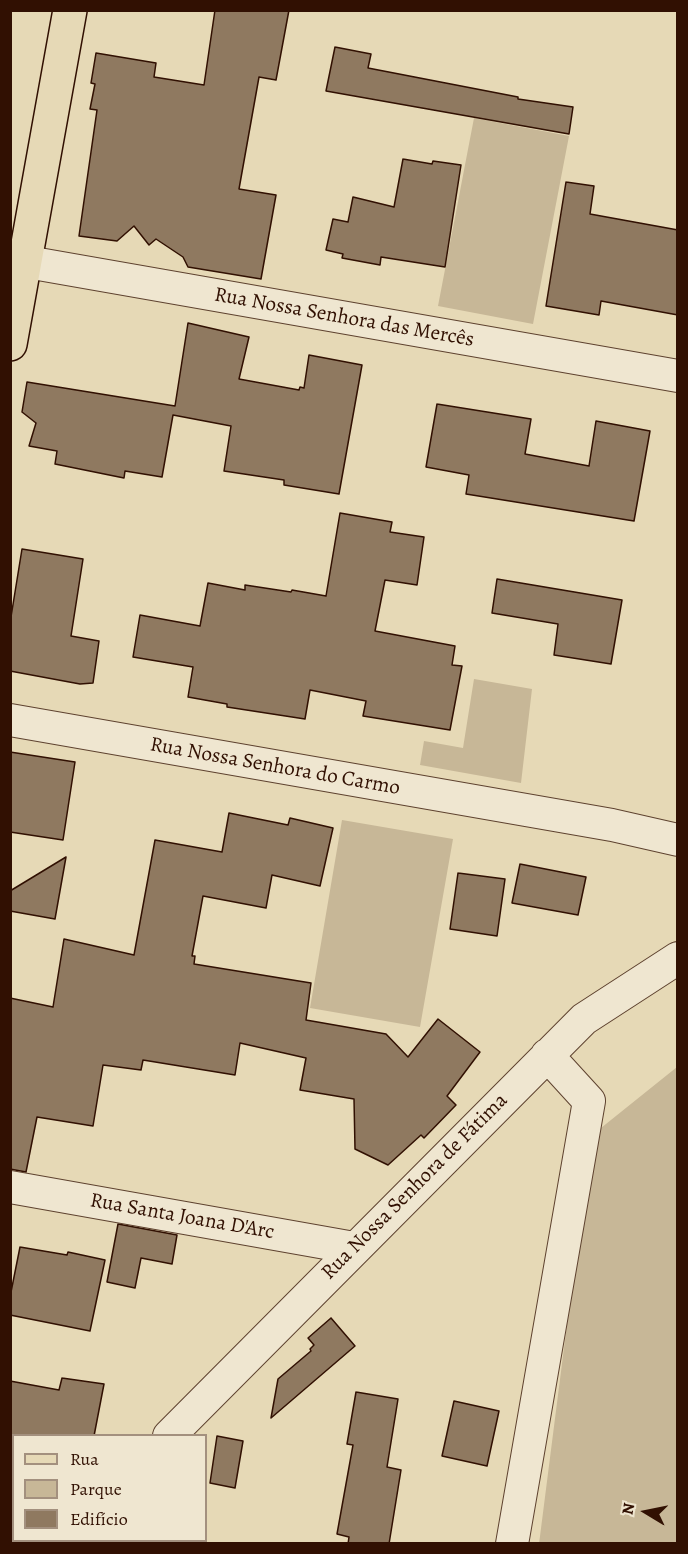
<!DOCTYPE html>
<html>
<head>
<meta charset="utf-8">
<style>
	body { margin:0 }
	#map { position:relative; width:688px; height:1554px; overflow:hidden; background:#e6d9b6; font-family:Alegreya,serif }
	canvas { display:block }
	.frame { position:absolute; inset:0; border:12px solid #311002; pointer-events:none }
	.legend { position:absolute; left:12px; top:1434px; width:195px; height:108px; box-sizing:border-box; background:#efe6d0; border:2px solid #a3907e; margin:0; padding:8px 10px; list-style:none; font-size:18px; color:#311002 }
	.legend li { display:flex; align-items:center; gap:12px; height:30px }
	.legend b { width:30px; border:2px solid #a3907e }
	.north { position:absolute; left:616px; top:1482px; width:60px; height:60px; -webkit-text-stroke:4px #efe6d0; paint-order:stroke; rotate:280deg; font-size:16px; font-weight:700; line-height:24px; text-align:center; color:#311002 }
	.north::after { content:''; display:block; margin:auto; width:21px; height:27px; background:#311002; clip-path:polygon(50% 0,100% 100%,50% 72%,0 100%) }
</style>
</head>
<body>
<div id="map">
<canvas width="688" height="1554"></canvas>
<div class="frame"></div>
<ul class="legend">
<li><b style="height:8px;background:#e6d9b6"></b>Rua</li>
<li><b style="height:16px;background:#c7b797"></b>Parque</li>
<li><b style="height:16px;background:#8f7960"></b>Edifício</li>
</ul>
<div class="north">N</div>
</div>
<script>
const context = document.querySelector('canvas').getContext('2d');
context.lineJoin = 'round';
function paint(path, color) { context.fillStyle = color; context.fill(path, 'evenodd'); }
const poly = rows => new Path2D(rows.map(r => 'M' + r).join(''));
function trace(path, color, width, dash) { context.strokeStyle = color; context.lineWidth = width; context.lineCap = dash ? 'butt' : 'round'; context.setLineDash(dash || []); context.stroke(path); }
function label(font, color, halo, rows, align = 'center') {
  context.font = font + ' Alegreya,serif'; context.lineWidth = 6; context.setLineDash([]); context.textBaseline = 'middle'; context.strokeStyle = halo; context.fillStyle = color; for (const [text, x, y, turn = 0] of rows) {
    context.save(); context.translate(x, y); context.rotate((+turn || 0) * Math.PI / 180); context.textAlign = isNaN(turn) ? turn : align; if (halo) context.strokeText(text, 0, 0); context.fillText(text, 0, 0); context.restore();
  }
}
const green = poly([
	[474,118,569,136,533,324,438,306],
	[474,679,532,689,521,783,420,765,424,741,463,748],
	[342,820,453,839,420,1027,310,1008],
	[677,1067,677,1543,539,1544,591,1136]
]);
const building = poly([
	[215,10,289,10,276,80,259,77,239,189,276,195,261,279,188,267,183,257,156,239,149,245,134,226,117,241,79,236,97,110,90,109,95,84,91,83,96,53,156,63,154,77,204,85,215,10],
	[335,47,371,54,368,68,518,97,518,99,573,107,569,134,326,91,335,47],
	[403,159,432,164,433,161,461,165,445,267,381,257,380,265,342,258,343,254,326,250,333,219,348,222,353,197,394,207,403,159],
	[566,182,594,186,590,214,678,230,678,315,601,301,599,315,546,306,566,182],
	[188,323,249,337,239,379,299,390,300,387,304,388,309,355,362,365,339,494,284,485,284,480,224,471,231,426,173,415,162,477,125,471,124,478,55,464,57,451,29,446,36,423,22,412,27,382,175,406,188,323],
	[437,404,531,419,525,454,589,466,596,421,650,431,634,521,466,494,469,475,426,467,437,404],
	[340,513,392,522,390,532,424,537,417,585,385,580,375,631,455,646,452,665,462,666,450,730,363,716,366,701,310,690,305,719,227,707,227,704,188,697,193,667,133,657,140,615,200,626,208,583,245,590,245,585,291,592,292,590,326,596,340,513],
	[22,549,83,559,71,636,99,641,93,683,80,684,10,671,10,623,22,549],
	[497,579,622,600,611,664,554,655,558,624,492,613,497,579],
	[10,752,75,762,63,840,10,832,10,752],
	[229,813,288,825,290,818,333,828,320,886,272,875,266,908,203,896,192,956,195,956,194,964,311,983,306,1020,386,1034,408,1057,438,1019,480,1052,447,1096,456,1105,424,1138,421,1135,388,1165,355,1149,354,1099,300,1090,306,1058,240,1043,235,1075,143,1060,141,1070,103,1065,93,1126,37,1117,26,1172,10,1169,10,998,53,1007,64,939,134,955,155,840,222,852,229,813],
	[66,857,55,919,10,911,10,891,66,857],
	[520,864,586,877,578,915,512,903,520,864],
	[458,873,505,879,497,936,450,929,458,873],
	[118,1224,177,1235,172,1264,141,1258,135,1288,107,1282,118,1224],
	[20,1247,67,1255,68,1252,105,1260,90,1331,10,1315,10,1297,20,1247],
	[331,1318,355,1346,271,1418,278,1379,311,1351,310,1349,314,1345,308,1338,331,1318],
	[62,1378,104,1384,94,1436,10,1436,10,1381,59,1390,62,1378],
	[356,1392,398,1399,387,1467,401,1470,389,1544,348,1544,349,1537,337,1534,353,1445,347,1444,356,1392],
	[454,1401,499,1411,487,1466,442,1456,454,1401],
	[217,1436,243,1441,235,1488,210,1483,217,1436]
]);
const street = poly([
	[10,259,678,376],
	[10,720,612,825,678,840],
	[10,1187,354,1248],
	[169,1436,584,1019,678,958],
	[10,1542,14,1540],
	[149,1544,150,1540],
	[512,1544,589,1101,547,1055]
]);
const primary = poly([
	[10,344,70,10]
]);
const streetNames = [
	["Rua Nossa Senhora das Mercês",344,318,10],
	["Rua Nossa Senhora do Carmo",275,767,10],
	["Rua Nossa Senhora de Fátima",415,1187,-45],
	["Rua Santa Joana D'Arc",182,1217,10]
];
paint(green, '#c7b797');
paint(building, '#8f7960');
trace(building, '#311002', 1.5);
trace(street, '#5e422f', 34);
trace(primary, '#311002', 36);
trace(street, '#efe6d0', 32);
trace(primary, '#e6d9b6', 33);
label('21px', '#311002', '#efe6d0', streetNames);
</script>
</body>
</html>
